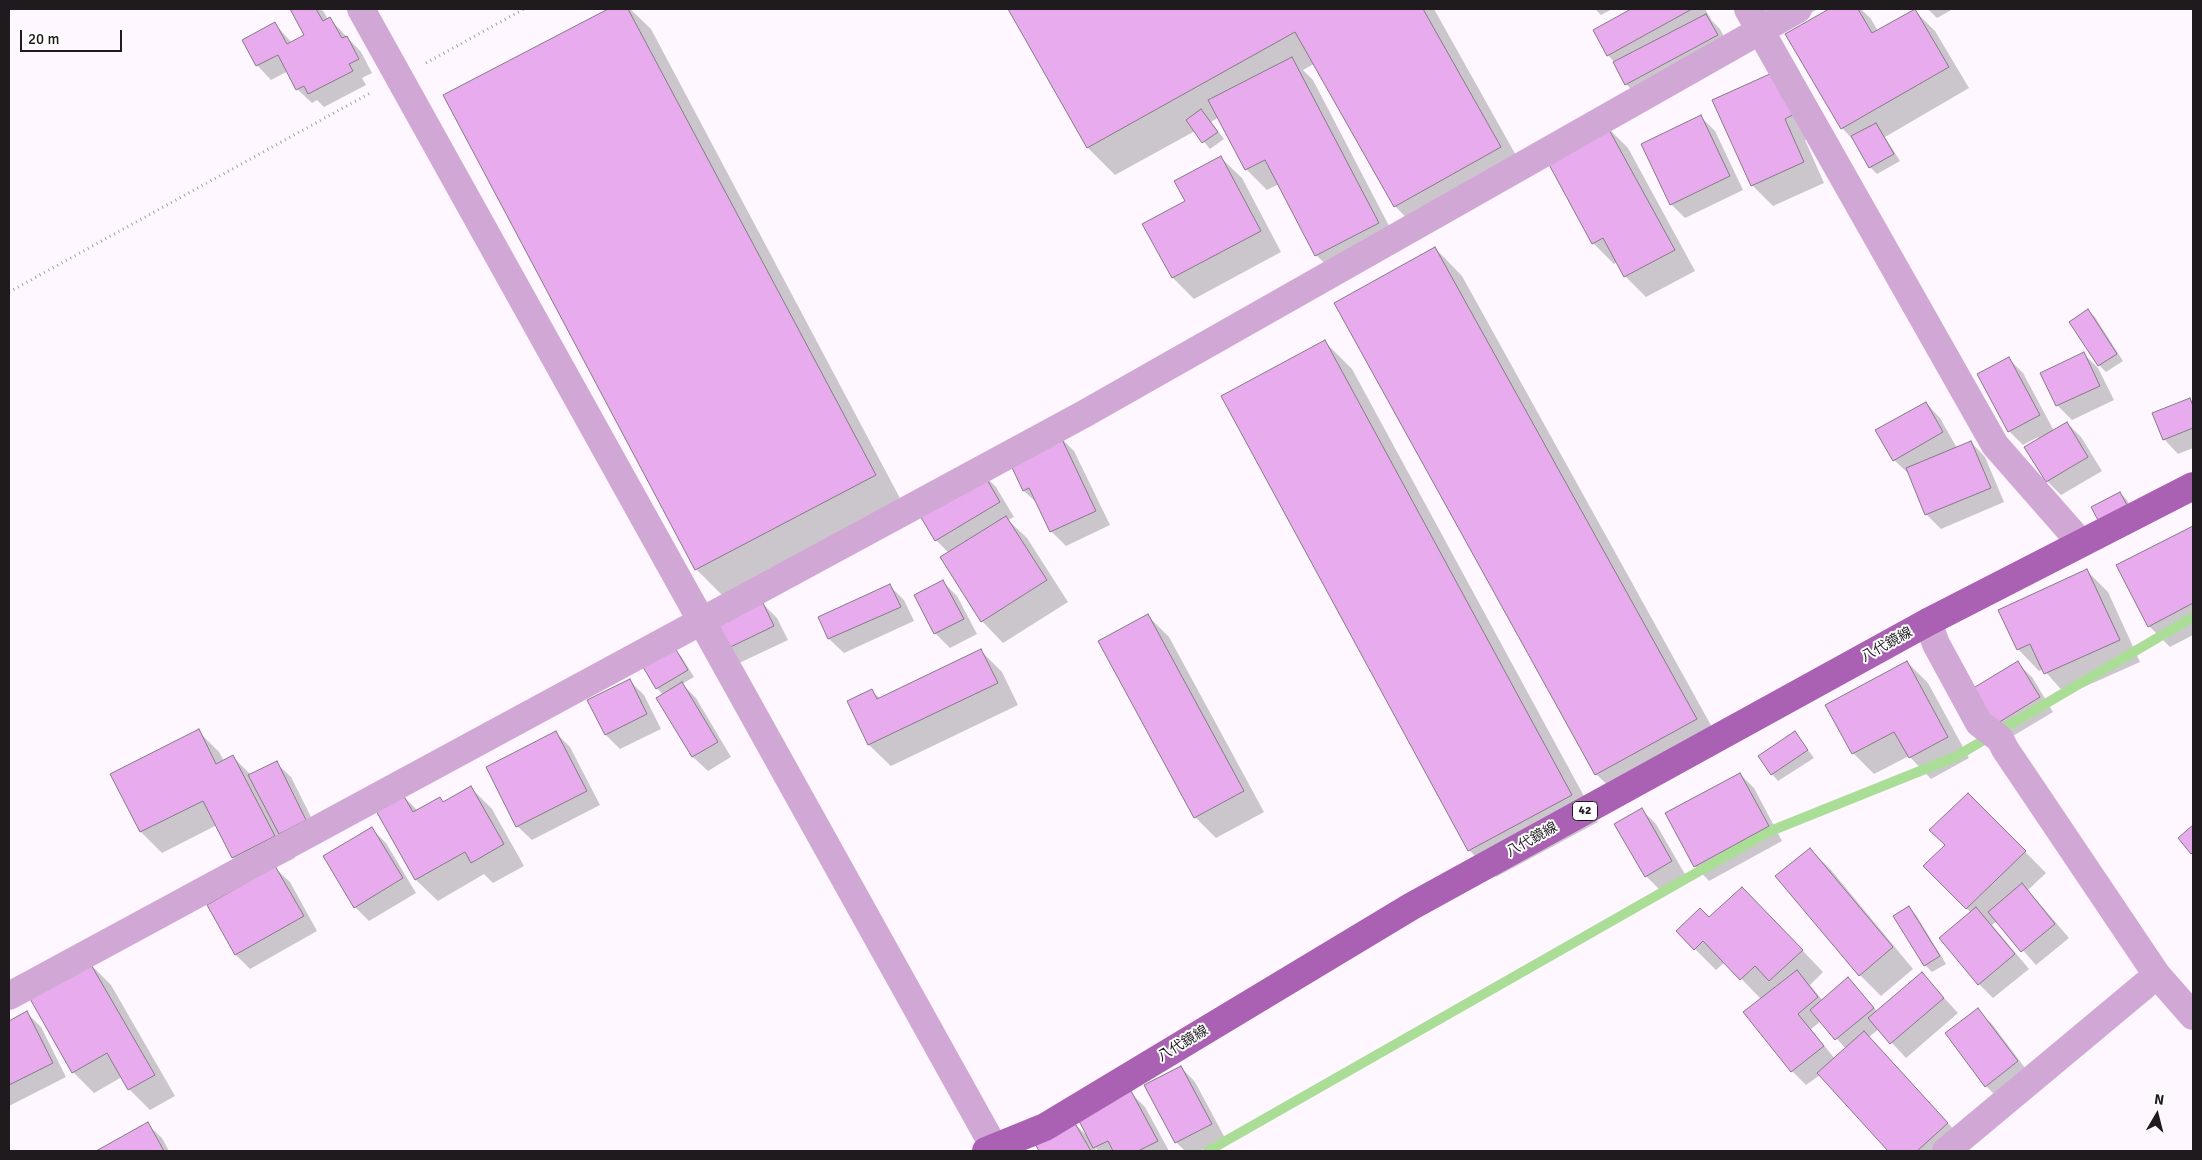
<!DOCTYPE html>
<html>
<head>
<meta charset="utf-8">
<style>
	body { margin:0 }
	#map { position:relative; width:2202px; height:1160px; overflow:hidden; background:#fef7ff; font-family:Signika,sans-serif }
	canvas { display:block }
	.frame { position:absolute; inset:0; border:10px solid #1e1a1e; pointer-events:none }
	.north { position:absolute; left:2132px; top:1090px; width:50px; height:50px; -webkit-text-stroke:4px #fff; paint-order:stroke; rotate:8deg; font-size:14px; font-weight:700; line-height:20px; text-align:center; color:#1e1a1e }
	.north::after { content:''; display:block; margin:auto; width:18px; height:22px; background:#1e1a1e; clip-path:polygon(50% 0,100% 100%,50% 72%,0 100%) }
	.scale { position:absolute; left:20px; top:30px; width:102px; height:22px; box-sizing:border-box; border:2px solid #1e1a1e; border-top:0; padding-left:6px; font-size:15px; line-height:18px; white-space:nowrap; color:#1e1a1e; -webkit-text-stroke:4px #fff; paint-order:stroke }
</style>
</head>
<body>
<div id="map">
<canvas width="2202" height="1160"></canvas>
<div class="frame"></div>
<div class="north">N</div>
<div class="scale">20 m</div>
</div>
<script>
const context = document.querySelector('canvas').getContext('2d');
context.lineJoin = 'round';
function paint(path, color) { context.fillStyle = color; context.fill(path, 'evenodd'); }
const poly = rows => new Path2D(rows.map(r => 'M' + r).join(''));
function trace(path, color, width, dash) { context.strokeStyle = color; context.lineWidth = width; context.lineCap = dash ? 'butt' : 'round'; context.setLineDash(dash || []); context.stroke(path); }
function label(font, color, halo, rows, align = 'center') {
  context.font = font + ' Signika,"Noto Sans JP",sans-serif'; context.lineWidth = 4; context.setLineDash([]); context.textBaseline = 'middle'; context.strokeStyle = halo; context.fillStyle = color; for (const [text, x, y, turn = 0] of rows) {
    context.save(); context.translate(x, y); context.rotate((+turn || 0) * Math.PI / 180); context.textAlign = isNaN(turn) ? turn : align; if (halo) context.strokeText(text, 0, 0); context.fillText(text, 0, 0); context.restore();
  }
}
const shadow = poly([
	[292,9,320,9,324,12,328,20,330,19,361,52,372,73,362,78,366,85,324,107,317,100,312,103,297,89,288,71,271,80,257,65,275,24,292,43,306,35],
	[610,9,630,9,651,29,902,502,723,596,696,569,445,96],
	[1010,9,1434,9,1527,175,1422,234,1395,206,1314,64,1303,70,1313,80,1399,245,1338,276,1316,255,1279,184,1267,190,1246,169,1219,117,1211,122,1224,139,1210,149,1195,131,1115,175,1088,148],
	[1595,9,1612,9,1601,15],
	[1633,9,1705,9,1712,21,1720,29,1731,50,1640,98,1626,84,1615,63,1608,55,1594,30],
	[1761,9,1818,9,1779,30],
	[1831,9,1861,9,1871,19,1878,31,1914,10,1935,31,1969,88,1885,137,1900,161,1877,174,1870,167,1856,143,1842,128,1787,35],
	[1928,9,1953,9,1937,18],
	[1780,70,1820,133,1805,140,1824,183,1773,206,1752,185],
	[1701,117,1715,131,1743,190,1685,218,1671,204],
	[1607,127,1628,148,1695,271,1646,297,1625,276,1617,262,1614,264,1593,243],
	[1220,157,1242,178,1281,252,1194,299,1173,278,1144,224,1186,202],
	[1435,248,1462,276,1723,747,1624,801,1596,774],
	[2088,310,2095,317,2123,361,2106,372,2099,365],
	[1325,342,1352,369,1598,822,1496,877,1469,850],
	[2084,354,2098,368,2114,400,2072,420,2057,405,2042,373],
	[2009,359,2023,373,2054,431,2067,423,2081,437,2102,471,2061,495,2047,481,2038,437,2023,445,2009,431],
	[2189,399,2193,403,2193,448,2178,454,2164,439],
	[1926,403,1940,418,1957,448,1971,442,1985,457,2004,502,1941,529,1926,514,1909,474,1894,460],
	[1060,437,1074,451,1110,525,1066,546,1051,531,1039,505,1024,491,1009,460],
	[981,472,996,487,1014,517,1008,520,1027,538,1068,602,1003,643,982,621,949,553,936,540],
	[2120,493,2127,500,2134,514,2106,528],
	[2193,527,2193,635,2170,647,2149,626,2118,566],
	[2087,571,2108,592,2140,662,2066,695,2043,669,2039,671,2018,649],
	[943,582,957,596,977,634,950,648,935,633],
	[890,586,904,600,914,621,844,653,829,639,819,617],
	[763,604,777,618,788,640,735,665,721,651],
	[1148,616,1169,637,1264,812,1216,838,1195,817],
	[674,649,681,656,694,677,682,684,696,698,731,757,708,771,693,757,658,698,663,695,657,688],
	[981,651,1002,672,1018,705,891,766,869,745,849,701,872,691,880,699],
	[1907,662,1928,683,1969,758,1931,779,1909,756,1874,774,1853,753],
	[2017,663,2032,677,2053,712,2008,739,1994,725],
	[630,681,644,695,661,729,620,749,606,735],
	[198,731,219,752,224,761,233,757,251,775,276,763,291,777,320,835,286,841,295,858,275,868,290,882,317,931,250,969,236,955,208,906,255,879,233,857,217,825,162,853,141,832,112,775],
	[556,733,570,747,600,805,532,840,517,826],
	[1795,733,1814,758,1778,781,1772,774],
	[1740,774,1754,788,1782,841,1709,881,1695,866],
	[471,788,492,809,524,866,493,883,484,874,438,901,416,880,376,809,402,795,418,811,443,803],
	[1968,794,2046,873,2028,890,2069,938,2036,965,1997,921,1992,925,2029,969,1993,998,1979,984,1971,913,1925,866,1947,845],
	[1642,810,1656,824,1686,876,1660,890,1646,876],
	[372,829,386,843,416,893,369,921,355,907],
	[1810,849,1831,870,1913,969,1881,996,1860,975],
	[1909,908,1916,915,1946,964,1932,972,1925,965],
	[1763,909,1823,972,1810,985,1823,1001,1848,979,1878,1012,1922,974,1958,1013,1906,1058,1879,1029,1869,1037,1968,1145,1961,1151,1890,1151,1820,1075,1806,1085,1792,1071,1761,999,1725,962,1716,970,1695,949,1709,919],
	[1821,1021,1846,1049,1835,1059,1811,1029],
	[90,964,111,985,175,1096,150,1110,129,1089,122,1077,94,1093,73,1072],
	[1977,1010,1992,1024,2031,1076,2000,1100,1986,1086],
	[27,1013,41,1027,66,1077,9,1106,9,1022],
	[1181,1067,1195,1082,1225,1138,1200,1151,1185,1151,1176,1142],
	[1131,1093,1145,1107,1169,1151,1098,1151,1095,1147,1096,1151,1040,1151,1035,1143,1073,1122,1088,1137],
	[147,1124,162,1138,169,1151,98,1151]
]);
const stream = poly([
	[1208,1151,1768,832,1955,757,2193,617]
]);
const building = poly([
	[290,9,316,9,323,21,330,17,342,38,347,36,359,59,349,64,353,71,308,94,304,86,296,90,278,55,256,66,242,40,275,22,287,44,304,35,290,9],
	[608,9,628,9,876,475,695,570,443,95,608,9],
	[1008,9,1423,9,1501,147,1394,207,1295,32,1087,148,1008,9],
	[1631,9,1692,9,1607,56,1593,30,1631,9],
	[1829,9,1858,9,1872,33,1915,9,1949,67,1841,129,1785,34,1829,9],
	[1706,14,1718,35,1625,85,1613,62,1706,14],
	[1292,57,1379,223,1315,256,1265,160,1245,170,1208,100,1292,57],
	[1781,69,1800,111,1785,119,1804,162,1751,186,1712,100,1781,69],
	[1201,109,1218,132,1202,143,1186,120,1201,109],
	[1701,115,1730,176,1670,205,1641,144,1701,115],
	[1876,123,1894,154,1869,168,1851,136,1876,123],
	[1607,126,1675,250,1624,277,1603,238,1592,244,1546,159,1607,126],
	[1221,156,1261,231,1172,278,1142,224,1185,201,1174,181,1221,156],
	[1435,247,1697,719,1595,775,1334,303,1435,247],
	[2088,309,2117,354,2098,366,2069,322,2088,309],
	[1325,340,1572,795,1468,851,1221,396,1325,340],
	[2084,352,2100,386,2056,406,2040,373,2084,352],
	[2009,357,2040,415,2008,432,1977,374,2009,357],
	[2190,398,2193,406,2193,428,2163,440,2152,413,2190,398],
	[1926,402,1943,432,1893,461,1875,430,1926,402],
	[2067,422,2088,457,2046,482,2024,447,2067,422],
	[1060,435,1096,511,1050,532,1029,488,1023,491,1008,459,1060,435],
	[1971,441,1991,488,1925,515,1906,468,1971,441],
	[982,471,1000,502,935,541,916,509,982,471],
	[2120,492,2128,507,2099,522,2091,507,2120,492],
	[1006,516,1047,580,981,622,940,557,1006,516],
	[2193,526,2193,603,2148,627,2116,565,2193,526],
	[2087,569,2120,640,2044,674,2030,644,2017,650,1998,610,2087,569],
	[943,580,964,619,934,634,914,595,943,580],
	[890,584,901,607,828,639,818,617,890,584],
	[763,603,774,626,720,652,709,628,763,603],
	[1148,614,1244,791,1194,818,1098,641,1148,614],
	[675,648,688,670,656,689,643,667,675,648],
	[981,649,998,683,868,745,847,701,872,689,877,699,981,649],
	[1907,661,1948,737,1909,758,1894,732,1852,754,1825,705,1907,661],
	[2018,661,2040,697,1993,726,1970,690,2018,661],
	[630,679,647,714,605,735,587,700,630,679],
	[682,682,718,742,692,757,656,698,682,682],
	[199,729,216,764,233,755,275,836,232,858,203,801,140,832,110,774,199,729],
	[556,731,587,791,516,827,486,767,556,731],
	[1795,731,1808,750,1771,775,1758,756,1795,731],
	[277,761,306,820,279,834,248,775,277,761],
	[1740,773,1769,826,1694,867,1665,813,1740,773],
	[471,786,504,844,471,863,465,852,415,880,375,809,402,793,413,812,440,797,443,802,471,786],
	[1968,793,2026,851,1966,909,1923,866,1945,845,1929,830,1968,793],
	[1642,808,1672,861,1645,877,1614,824,1642,808],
	[2193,825,2193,852,2191,854,2178,838,2193,825],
	[372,827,403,878,354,908,323,856,372,827],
	[1810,848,1893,947,1859,976,1775,876,1810,848],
	[275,866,304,916,235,955,207,905,275,866],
	[2022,883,2055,924,2021,952,1988,912,2022,883],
	[1742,887,1803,950,1769,981,1755,966,1740,980,1703,941,1694,950,1676,931,1700,908,1709,917,1742,887],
	[1909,906,1940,956,1924,966,1893,916,1909,906],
	[1976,907,2015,954,1978,985,1939,938,1976,907],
	[90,963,155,1075,128,1090,107,1053,72,1073,29,997,90,963],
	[1797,970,1818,997,1798,1014,1824,1046,1791,1072,1743,1012,1797,970],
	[1922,972,1944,998,1890,1044,1868,1018,1922,972],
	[1848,977,1874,1008,1835,1040,1810,1010,1848,977],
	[1978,1008,2018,1061,1985,1087,1945,1033,1978,1008],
	[27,1011,53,1063,9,1085,9,1021,27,1011],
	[1864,1031,1948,1123,1917,1151,1888,1151,1817,1073,1864,1031],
	[1181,1066,1212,1124,1175,1143,1144,1085,1181,1066],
	[1131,1091,1158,1141,1138,1151,1113,1151,1108,1141,1093,1148,1078,1119,1131,1091],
	[1073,1120,1091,1151,1039,1151,1034,1142,1073,1120],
	[148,1122,164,1151,96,1151,148,1122]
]);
const path = poly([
	[426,63,524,9],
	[9,292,372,92]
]);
const minor = poly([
	[361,9,994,1147],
	[1748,9,1995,445,2081,543],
	[1928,622,1936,644,1979,723,2000,739,2005,749,2157,975,2193,1016],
	[9,996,1084,414,1798,9],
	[1946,1151,2157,975]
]);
const major = poly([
	[986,1151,1045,1127,1412,906,1928,622,2193,486]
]);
const shields = [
	[1585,811,25]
];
const shieldNames = [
	["42",1585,811]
];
const streetNames = [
	["八代鏡線",1887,645,-29],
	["八代鏡線",1532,840,-29],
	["八代鏡線",1183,1044,-31]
];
paint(shadow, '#0003');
trace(stream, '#aade96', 10);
paint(building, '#e8acee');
trace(building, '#857a85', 1);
trace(path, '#a7a1a8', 3, [1, 4]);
trace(minor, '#d1a8d5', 28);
trace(major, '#aa60b3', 28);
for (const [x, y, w] of shields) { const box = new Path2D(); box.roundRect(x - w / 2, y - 9.5, w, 19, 4); context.fillStyle = '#fff'; context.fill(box); trace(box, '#1e1a1e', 1); }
label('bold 12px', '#1e1a1e', null, shieldNames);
label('14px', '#1e1a1e', '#fff', streetNames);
</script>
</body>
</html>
